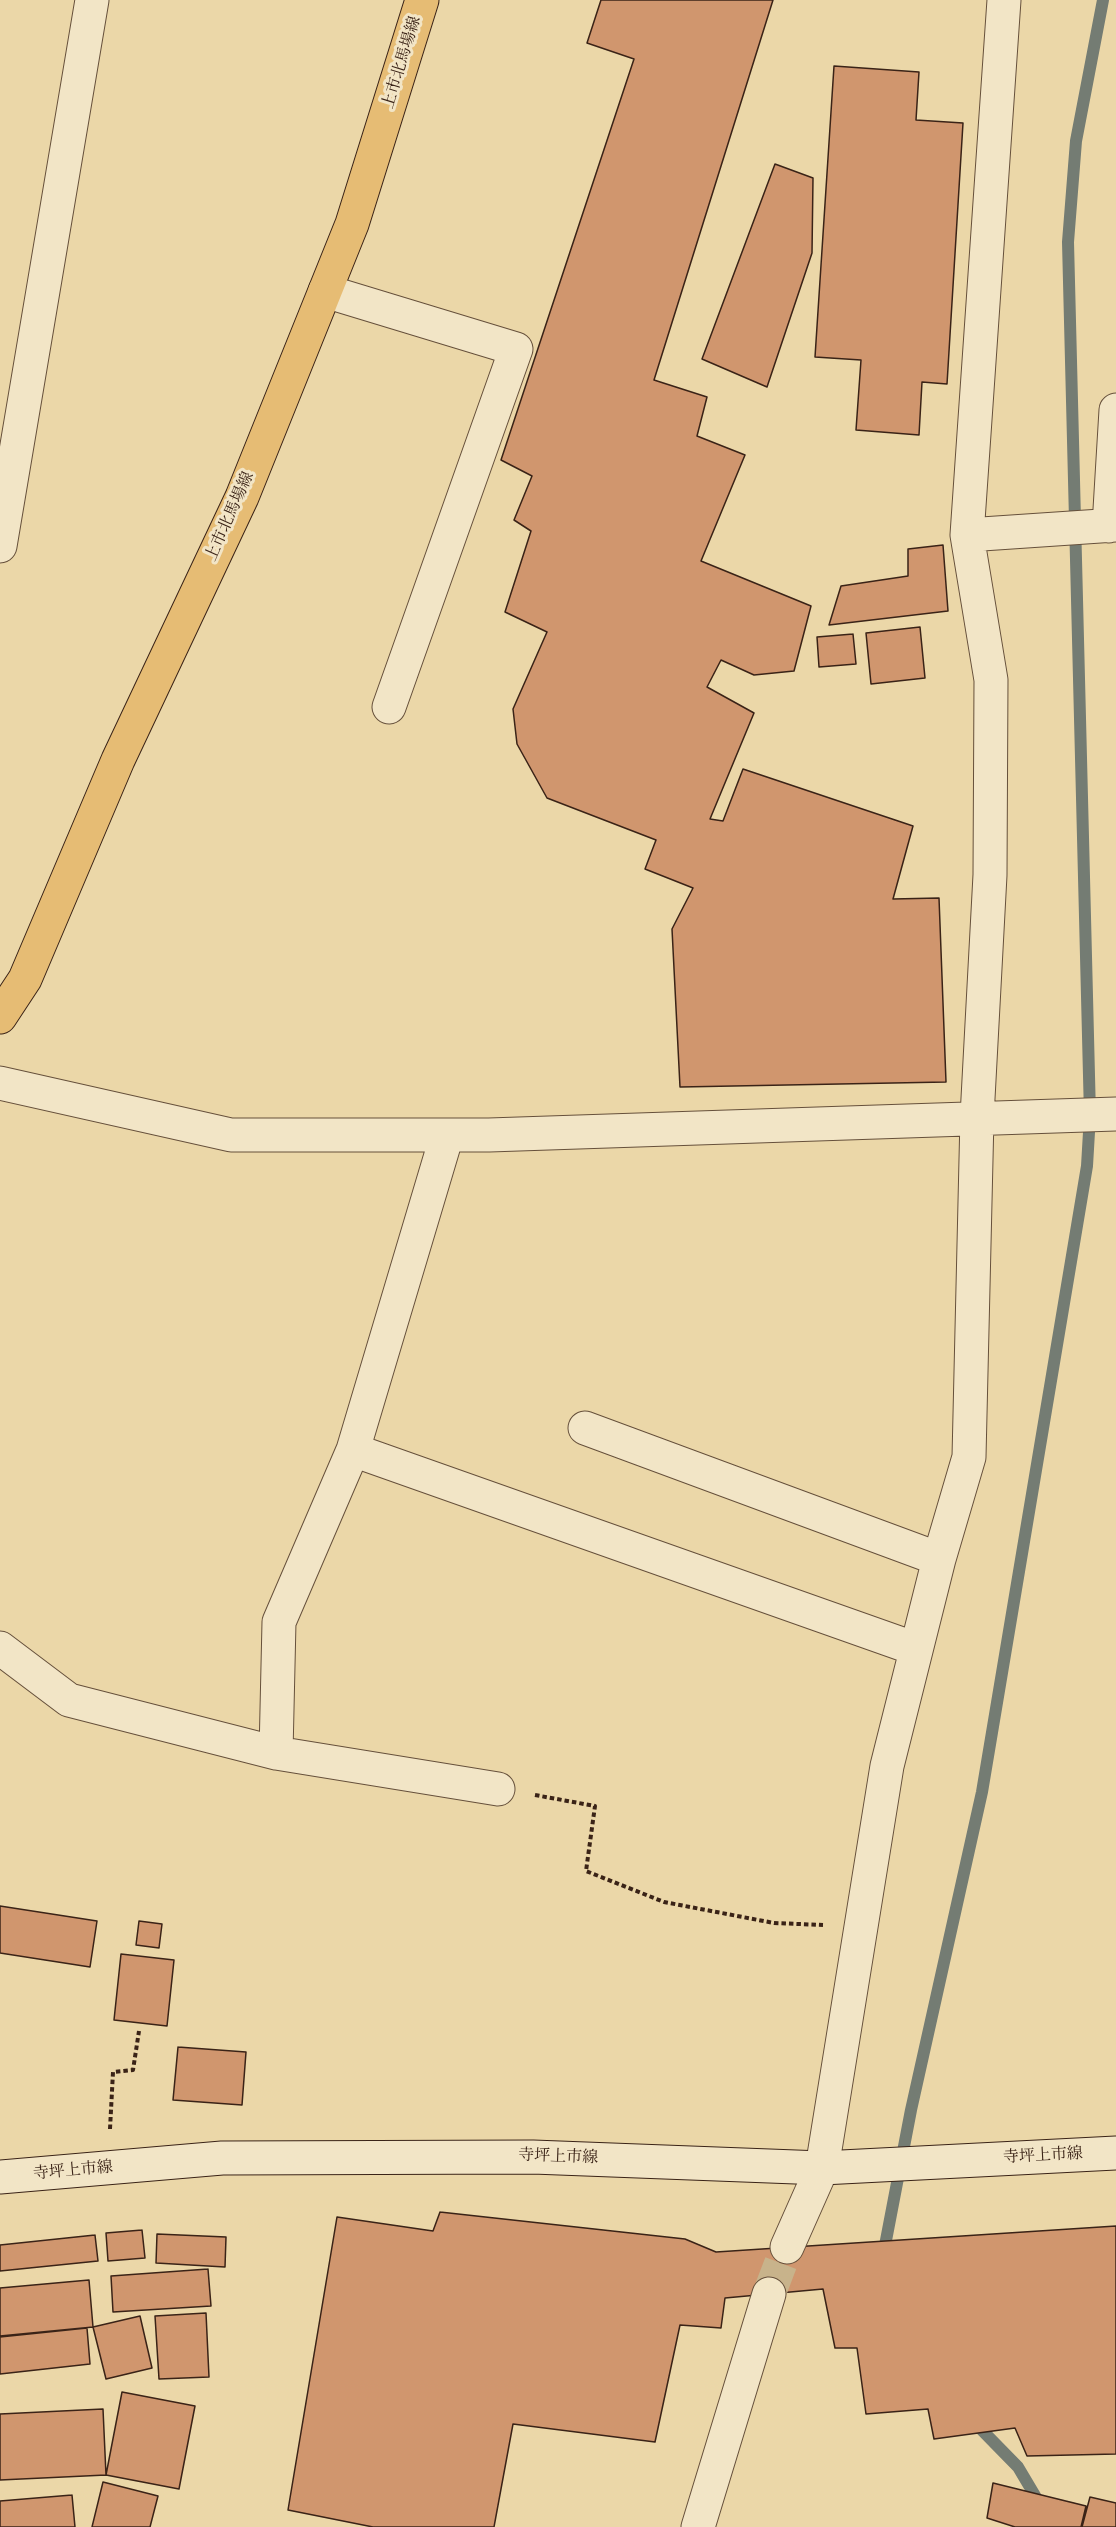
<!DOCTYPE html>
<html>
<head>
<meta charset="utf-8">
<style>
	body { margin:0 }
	canvas { display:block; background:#ebd7a8 }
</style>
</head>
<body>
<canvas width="1116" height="2527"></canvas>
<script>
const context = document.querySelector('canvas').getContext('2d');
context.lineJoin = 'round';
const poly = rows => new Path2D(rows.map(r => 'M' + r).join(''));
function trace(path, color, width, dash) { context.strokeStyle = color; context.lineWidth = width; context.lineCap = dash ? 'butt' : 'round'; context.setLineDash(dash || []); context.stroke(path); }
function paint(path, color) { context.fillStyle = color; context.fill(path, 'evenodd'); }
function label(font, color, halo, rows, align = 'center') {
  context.font = font + ' Vollkorn,"Noto Serif JP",serif'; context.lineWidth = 6; context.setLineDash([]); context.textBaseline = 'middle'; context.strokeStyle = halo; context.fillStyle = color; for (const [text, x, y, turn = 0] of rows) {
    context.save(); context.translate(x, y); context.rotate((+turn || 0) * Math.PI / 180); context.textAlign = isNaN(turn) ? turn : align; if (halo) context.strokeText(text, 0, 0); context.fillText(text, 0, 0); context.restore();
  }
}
const stream = poly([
	[883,2256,911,2110,982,1792,1087,1166,1090,1115,1068,242,1076,141,1103,0],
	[973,2421,1018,2467,1037,2499,1036,2527]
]);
const building = poly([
	[601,0,773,0,654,380,707,397,697,436,745,455,701,561,811,606,794,671,754,675,721,660,707,687,754,713,710,819,723,821,743,769,913,826,893,899,939,898,946,1082,680,1087,672,929,693,888,645,869,656,840,547,798,517,744,513,709,547,632,505,612,531,531,514,520,532,476,501,460,634,59,587,43,601,0],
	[834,66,919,72,916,120,963,123,947,384,922,382,919,435,856,430,861,360,815,357,834,66],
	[775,164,813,178,812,253,767,387,702,359,775,164],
	[943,545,948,611,829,625,841,586,908,576,908,549,943,545],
	[920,627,925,678,871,684,866,633,920,627],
	[853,634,856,664,819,667,817,637,853,634],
	[0,1906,97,1921,90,1967,0,1953,0,1906],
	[139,1921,162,1924,159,1948,136,1945,139,1921],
	[121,1954,174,1960,167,2026,114,2020,121,1954],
	[178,2047,246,2052,242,2105,173,2100,178,2047],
	[440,2212,685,2239,716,2252,1116,2226,1116,2454,1027,2456,1015,2428,934,2439,928,2409,866,2414,857,2348,835,2348,823,2289,725,2298,721,2328,680,2325,655,2442,513,2424,494,2527,373,2527,288,2510,337,2217,433,2231,440,2212],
	[142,2230,145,2258,108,2261,106,2233,142,2230],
	[157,2234,226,2237,225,2267,156,2263,157,2234],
	[95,2235,98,2261,0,2271,0,2245,95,2235],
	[208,2269,211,2306,113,2312,111,2276,208,2269],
	[89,2280,93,2327,0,2336,0,2288,89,2280],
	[206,2313,209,2377,159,2379,155,2316,206,2313],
	[140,2316,152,2368,106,2379,93,2327,140,2316],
	[87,2328,90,2364,0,2374,0,2337,87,2328],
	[122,2392,195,2406,179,2489,106,2475,122,2392],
	[103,2409,106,2475,0,2480,0,2414,103,2409],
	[103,2482,158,2496,150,2527,92,2527,103,2482],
	[993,2483,1086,2506,1081,2527,1015,2527,987,2518,993,2483],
	[72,2495,75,2527,0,2527,0,2501,72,2495],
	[1090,2497,1116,2503,1116,2527,1082,2527,1090,2497]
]);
const streetTunnel = poly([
	[769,2294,787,2247]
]);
const path = poly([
	[535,1795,595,1806,586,1871,664,1902,774,1923,823,1925],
	[110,2129,113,2072,133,2070,139,2031]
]);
const street = poly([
	[325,291,516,349,389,707],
	[1109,526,1116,410],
	[967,535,1116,525],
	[0,546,92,0],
	[0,1083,231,1135,489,1135,1116,1114],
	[447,1135,353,1450,916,1649],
	[585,1428,939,1559],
	[353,1450,279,1622,276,1753,498,1789],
	[0,1648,69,1700,276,1753],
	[787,2247,822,2168,887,1766,939,1559,969,1457,977,1117,990,875,991,680,967,535,1004,0],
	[698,2527,769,2294]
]);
const secondary = poly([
	[0,2177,222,2158,533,2157,822,2168,1116,2153]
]);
const primary = poly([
	[0,1017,25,979,118,760,242,497,352,224,422,0]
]);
const streetNames = [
	["上市北馬場線",403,63,-73],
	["上市北馬場線",231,517,-66],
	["寺坪上市線",1043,2157,-3],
	["寺坪上市線",558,2158,2],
	["寺坪上市線",73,2172,-5]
];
trace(stream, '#747c73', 12);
paint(building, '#d0966e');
trace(building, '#3a2317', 1.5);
trace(streetTunnel, '#c8b38b', 33, [33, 16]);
trace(street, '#66503b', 35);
trace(secondary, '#3a2317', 35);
trace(primary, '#3a2317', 35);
trace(path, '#3a2317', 4, [4.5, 3]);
trace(street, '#f2e5c6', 33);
trace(secondary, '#f2e5c6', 33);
trace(primary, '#e6bc74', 33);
label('16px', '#3a2317', '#f2e5c6', streetNames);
</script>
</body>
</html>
